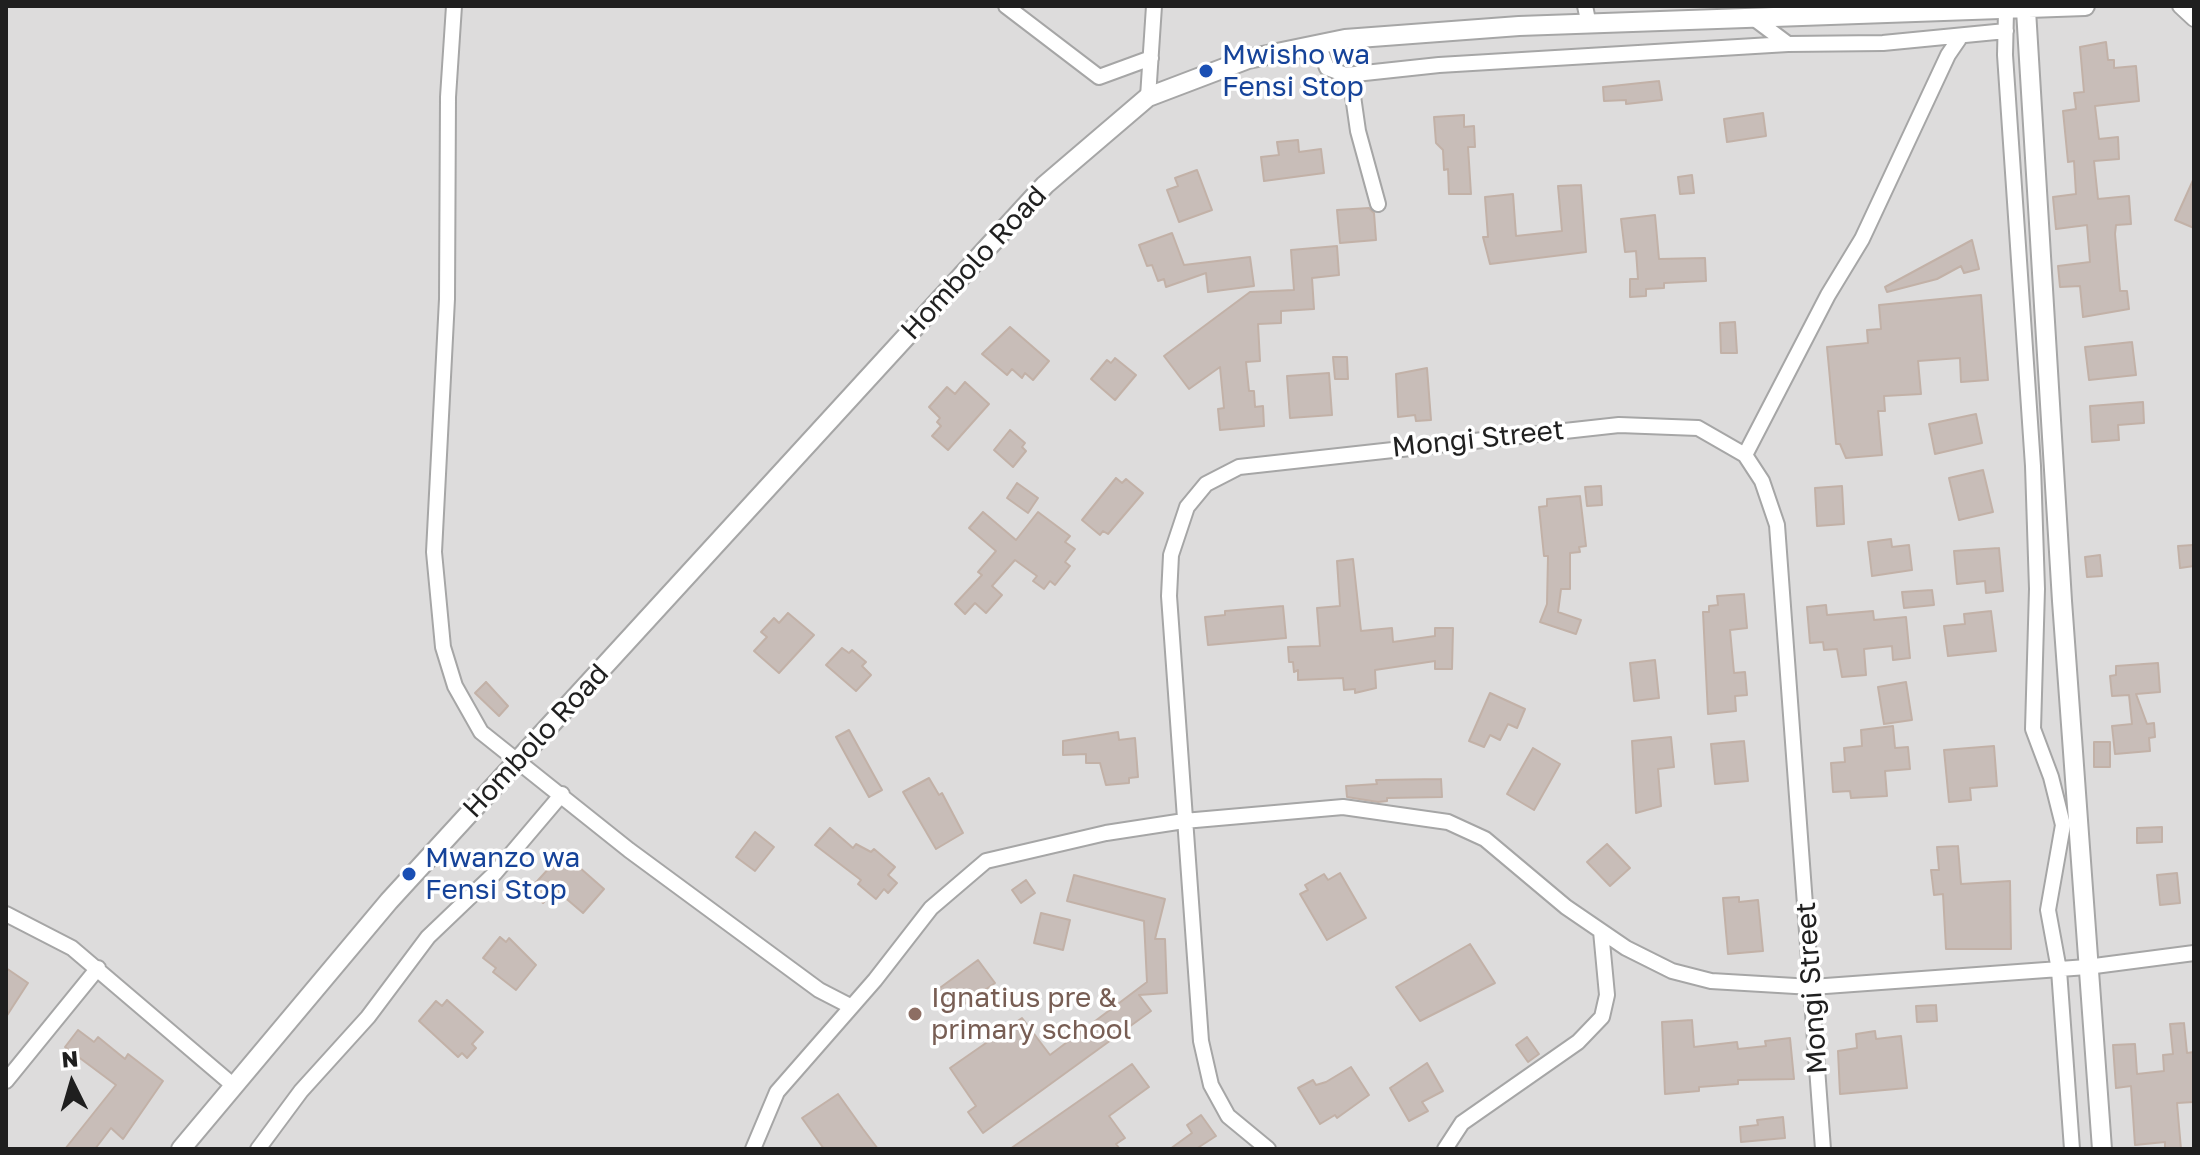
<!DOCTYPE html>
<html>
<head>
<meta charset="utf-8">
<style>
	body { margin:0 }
	#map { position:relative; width:2200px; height:1155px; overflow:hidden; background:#f0ebe5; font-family:"Golos Text",sans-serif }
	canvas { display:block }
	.frame { position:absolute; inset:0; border:8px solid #1f1f1f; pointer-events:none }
	.north { position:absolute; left:32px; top:1043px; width:80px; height:80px; -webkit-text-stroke:6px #fff; paint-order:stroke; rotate:355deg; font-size:22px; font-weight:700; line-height:32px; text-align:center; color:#1f1f1f }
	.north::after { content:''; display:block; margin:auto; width:28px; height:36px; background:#1f1f1f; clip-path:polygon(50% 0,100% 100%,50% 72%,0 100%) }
</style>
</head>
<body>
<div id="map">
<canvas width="2200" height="1155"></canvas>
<div class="frame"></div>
<div class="north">N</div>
</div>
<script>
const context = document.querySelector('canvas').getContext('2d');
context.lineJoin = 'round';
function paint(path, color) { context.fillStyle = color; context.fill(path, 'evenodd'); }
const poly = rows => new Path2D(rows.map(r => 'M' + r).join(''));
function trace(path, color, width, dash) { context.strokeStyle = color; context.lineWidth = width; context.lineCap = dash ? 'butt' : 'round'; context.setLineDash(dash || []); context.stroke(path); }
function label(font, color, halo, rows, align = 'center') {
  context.font = font + ' "Golos Text",sans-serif'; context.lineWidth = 7; context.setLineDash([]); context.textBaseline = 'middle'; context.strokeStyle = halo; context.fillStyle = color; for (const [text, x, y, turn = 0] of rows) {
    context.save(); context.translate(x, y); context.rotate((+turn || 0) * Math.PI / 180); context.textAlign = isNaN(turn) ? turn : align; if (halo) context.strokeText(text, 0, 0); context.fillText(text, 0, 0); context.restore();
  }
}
const residential = poly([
	[6,6,2194,6,2194,1149,6,1149]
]);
const building = poly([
	[2106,42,2108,60,2114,60,2114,68,2136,66,2139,101,2095,106,2099,139,2118,137,2119,159,2094,161,2098,199,2129,196,2131,224,2116,225,2115,234,2120,291,2127,291,2129,309,2083,317,2080,286,2060,287,2058,266,2090,262,2087,225,2056,229,2053,197,2076,194,2074,161,2068,162,2063,111,2076,109,2074,93,2084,92,2080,47,2106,42],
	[1659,81,1662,100,1626,104,1626,100,1604,101,1603,87,1659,81],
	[1763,113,1766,136,1727,142,1724,119,1763,113],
	[1464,115,1464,127,1474,126,1475,147,1468,147,1471,194,1449,194,1448,169,1444,170,1443,150,1436,143,1434,117,1464,115],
	[1298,140,1299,152,1321,149,1324,173,1264,181,1261,157,1279,155,1277,142,1298,140],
	[1197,170,1212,210,1179,222,1167,190,1178,186,1175,178,1197,170],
	[1692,175,1694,193,1680,194,1678,177,1692,175],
	[2194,178,2194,228,2175,220,2194,178],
	[1581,185,1586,252,1490,264,1483,237,1488,237,1485,197,1513,194,1516,236,1562,231,1558,186,1581,185],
	[1369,208,1374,213,1376,240,1340,243,1337,210,1369,208],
	[1655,215,1659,259,1705,258,1706,281,1664,283,1664,288,1646,289,1646,296,1630,297,1630,279,1638,279,1636,251,1625,252,1621,219,1655,215],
	[1172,233,1184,265,1250,257,1254,286,1208,292,1206,273,1166,287,1164,279,1158,281,1152,265,1147,266,1139,245,1172,233],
	[1972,240,1979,269,1964,273,1961,266,1937,279,1887,292,1885,287,1972,240],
	[1337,246,1339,275,1312,278,1314,309,1281,311,1281,323,1258,324,1260,361,1246,362,1249,391,1254,391,1255,407,1263,406,1264,426,1220,430,1218,409,1224,408,1220,367,1189,389,1164,356,1250,292,1294,290,1291,250,1337,246],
	[1981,295,1988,380,1961,382,1960,358,1918,361,1921,394,1884,396,1885,411,1878,411,1882,455,1846,458,1840,444,1836,444,1827,347,1868,343,1867,330,1881,329,1879,305,1981,295],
	[1735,322,1737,353,1721,353,1720,323,1735,322],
	[1010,327,1049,361,1033,380,1025,373,1022,378,1012,369,1007,375,982,354,1010,327],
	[2132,342,2136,375,2089,380,2085,347,2132,342],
	[1333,357,1347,357,1348,379,1335,379,1333,357],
	[1115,358,1136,375,1115,400,1091,379,1107,360,1111,363,1115,358],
	[1427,368,1431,420,1416,421,1415,415,1398,417,1396,374,1427,368],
	[1329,373,1332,415,1290,418,1287,376,1329,373],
	[965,382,989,404,948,450,932,436,941,426,937,422,940,418,929,407,947,387,955,394,965,382],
	[2143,402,2144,423,2118,425,2119,440,2092,442,2090,406,2143,402],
	[1976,414,1982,443,1935,454,1929,424,1976,414],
	[1010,430,1025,443,1022,447,1026,451,1013,467,994,450,1010,430],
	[1983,470,1993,512,1959,520,1949,478,1983,470],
	[1116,478,1122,483,1126,479,1143,493,1108,534,1103,531,1100,535,1082,520,1116,478],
	[1017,483,1038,498,1028,513,1007,498,1017,483],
	[1601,486,1602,505,1587,506,1585,487,1601,486],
	[1842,486,1844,524,1817,526,1815,488,1842,486],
	[1580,496,1586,546,1579,547,1580,552,1570,553,1570,589,1561,589,1558,612,1581,620,1576,634,1540,622,1547,604,1548,556,1544,556,1539,507,1547,506,1547,499,1580,496],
	[983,512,1016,540,1038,512,1070,536,1065,542,1075,549,1065,562,1070,566,1055,585,1050,581,1044,589,1033,581,1037,576,1015,560,992,586,1002,595,986,613,975,603,965,614,955,604,982,575,978,572,996,551,969,528,983,512],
	[1891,539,1892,547,1909,545,1912,570,1872,576,1868,542,1891,539],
	[2193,545,2194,566,2180,568,2178,546,2193,545],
	[1999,548,2003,591,1986,593,1985,581,1957,584,1954,551,1999,548],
	[2100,555,2102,576,2087,577,2085,557,2100,555],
	[1353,559,1361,631,1392,628,1393,642,1435,636,1435,628,1453,628,1452,669,1435,669,1435,661,1375,670,1376,688,1355,693,1355,689,1344,690,1343,678,1298,680,1298,670,1294,672,1293,662,1289,662,1288,647,1320,646,1317,608,1340,606,1337,561,1353,559],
	[1932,590,1934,605,1904,608,1902,592,1932,590],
	[1744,594,1747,628,1730,630,1734,673,1745,672,1747,695,1735,696,1736,711,1708,714,1703,612,1709,612,1709,606,1718,605,1717,596,1744,594],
	[1826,605,1827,615,1873,611,1874,620,1906,617,1910,658,1893,660,1892,646,1864,649,1866,675,1842,677,1837,649,1824,650,1823,642,1810,643,1807,607,1826,605],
	[1283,606,1286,638,1208,645,1205,617,1225,615,1225,611,1283,606],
	[1991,611,1996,651,1948,656,1944,626,1965,624,1964,614,1991,611],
	[788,613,814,635,779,673,754,651,767,637,761,632,774,618,779,623,788,613],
	[842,648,849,653,852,650,866,662,862,666,871,675,856,691,826,665,842,648],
	[1655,660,1659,698,1634,701,1630,663,1655,660],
	[2158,663,2160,692,2136,694,2147,724,2154,723,2155,737,2149,738,2150,751,2115,754,2112,726,2132,724,2129,695,2112,696,2110,676,2116,675,2116,666,2158,663],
	[486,682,508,706,499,716,475,693,486,682],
	[1906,682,1912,720,1884,724,1878,687,1906,682],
	[1490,693,1525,709,1517,728,1508,724,1500,740,1490,735,1484,747,1469,741,1490,693],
	[1893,726,1895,748,1908,747,1910,769,1885,771,1887,796,1851,798,1850,791,1833,792,1831,763,1845,762,1844,748,1862,746,1861,730,1893,726],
	[849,730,882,790,869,797,836,737,849,730],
	[1118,732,1119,740,1135,738,1138,777,1129,778,1129,783,1106,785,1100,763,1086,763,1086,754,1063,755,1063,741,1118,732],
	[1671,737,1674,767,1658,769,1661,806,1636,813,1632,741,1671,737],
	[1744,741,1748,781,1715,784,1711,744,1744,741],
	[2094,742,2110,742,2110,767,2094,767,2094,742],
	[1994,746,1997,786,1970,788,1971,800,1949,802,1944,750,1994,746],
	[1533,748,1560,764,1534,810,1507,794,1533,748],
	[929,778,939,795,942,793,963,833,936,849,903,792,929,778],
	[1441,779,1442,797,1387,798,1387,801,1378,802,1347,797,1346,786,1377,784,1376,780,1441,779],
	[2162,827,2162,842,2137,843,2137,828,2162,827],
	[830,828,853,848,856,844,871,852,874,849,895,867,888,875,897,883,888,893,884,889,876,899,858,884,861,880,815,845,830,828],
	[755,832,774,847,755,871,736,857,755,832],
	[1607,844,1630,868,1610,886,1587,862,1607,844],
	[1958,846,1961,884,2010,881,2011,949,1946,949,1943,894,1934,895,1931,870,1939,870,1937,847,1958,846],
	[563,853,604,889,583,913,555,889,543,903,529,890,563,853],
	[1340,873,1366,918,1327,940,1300,894,1308,890,1305,885,1324,874,1328,880,1340,873],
	[2177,873,2180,903,2160,905,2157,875,2177,873],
	[1074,875,1165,899,1155,939,1165,939,1167,993,1139,995,1151,1011,983,1133,968,1112,976,1106,950,1068,1022,1018,1050,1055,1147,982,1144,921,1067,901,1074,875],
	[1026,880,1035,893,1021,903,1012,890,1026,880],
	[1739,897,1739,902,1758,900,1763,951,1728,954,1723,898,1739,897],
	[1041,913,1070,920,1063,950,1034,943,1041,913],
	[500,937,506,942,509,938,536,965,516,990,493,972,496,968,483,958,500,937],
	[1470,944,1495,983,1420,1021,1396,987,1470,944],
	[978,960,995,983,953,1012,937,990,978,960],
	[6,968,28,983,6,1017,6,968],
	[447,1000,483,1032,472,1044,476,1048,467,1058,462,1053,458,1057,419,1021,436,1001,442,1006,447,1000],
	[1936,1005,1937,1021,1917,1022,1916,1006,1936,1005],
	[1692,1020,1694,1047,1737,1042,1738,1049,1766,1046,1765,1041,1790,1038,1794,1079,1738,1080,1738,1084,1699,1087,1699,1091,1665,1094,1662,1022,1692,1020],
	[2184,1023,2187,1053,2194,1052,2194,1102,2177,1103,2181,1149,2165,1149,2165,1142,2135,1145,2131,1086,2116,1088,2113,1045,2135,1044,2137,1074,2164,1071,2163,1055,2173,1054,2170,1024,2184,1023],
	[78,1030,94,1042,98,1037,125,1059,128,1054,163,1081,123,1139,111,1128,95,1149,65,1149,116,1085,65,1047,78,1030],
	[1875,1031,1876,1039,1901,1036,1907,1088,1840,1094,1838,1051,1857,1048,1856,1034,1875,1031],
	[1527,1037,1539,1054,1528,1062,1516,1045,1527,1037],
	[1427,1063,1443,1091,1422,1102,1428,1111,1409,1121,1390,1088,1427,1063],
	[1132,1064,1149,1087,1109,1116,1125,1138,1116,1144,1120,1149,1010,1149,1132,1064],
	[1351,1067,1369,1095,1337,1118,1335,1115,1320,1124,1298,1088,1313,1080,1316,1085,1326,1082,1351,1067],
	[838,1094,863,1129,878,1149,824,1149,802,1118,838,1094],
	[1201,1115,1216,1136,1196,1149,1170,1149,1192,1133,1187,1125,1201,1115],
	[1783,1117,1785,1138,1741,1142,1740,1127,1758,1125,1757,1120,1783,1117]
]);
const minor = poly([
	[454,6,448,97,447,299,434,552,443,647,455,686,481,732,629,850,819,990,850,1006],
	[1006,6,1099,77,1151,58],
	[1585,6,1589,25],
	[2180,6,2194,19],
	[2006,11,2005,55,2033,466,2037,589,2033,729,2051,777,2063,825,2048,910,2059,970,2072,1149],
	[1756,20,1788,44,1883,43,2006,31],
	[1318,44,1327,68,1346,75,1439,65,1788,44],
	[1350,75,1358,131,1378,204],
	[1148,97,1154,6],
	[1745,455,1828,295,1862,239,1948,55,1961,36],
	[6,914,72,948,234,1086],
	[6,1081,98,968],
	[258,1149,301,1091,368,1017,428,937,495,873,562,794],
	[753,1149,777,1092,875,980,931,908,986,861,1106,833,1184,821,1343,807,1448,822,1485,839,1566,907,1626,948,1672,971,1711,981,1812,987,2087,967,2194,953],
	[1268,1149,1228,1116,1211,1085,1201,1041,1169,596,1171,555,1187,507,1206,484,1239,467,1619,425,1698,428,1745,455,1762,481,1777,525,1823,1149],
	[1445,1149,1462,1123,1578,1042,1602,1017,1607,995,1601,931]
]);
const tertiary = poly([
	[2026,10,2062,601,2102,1149],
	[181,1149,389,901,1045,185,1148,97,1248,59,1345,39,1519,26,2085,6]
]);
const markers = [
	[1206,71,8,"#1a4fb4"],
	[409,874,8,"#1a4fb4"],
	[915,1014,8,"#8d6e63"]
];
const transitNames = [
	["Mwisho wa",1222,55],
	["Fensi Stop",1222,87],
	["Mwanzo wa",425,858],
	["Fensi Stop",425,890]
];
const streetNames = [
	["Hombolo Road",974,263,-47],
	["Mongi Street",1478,439,-6],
	["Hombolo Road",536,741,-47],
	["Mongi Street",1812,988,-94]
];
const educationNames = [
	["Ignatius pre &",931,998],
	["primary school",931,1030]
];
paint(residential, '#dddcdc');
paint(building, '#c8bdb8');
trace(building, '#c2b1a7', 2);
trace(minor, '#a6a6a6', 18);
trace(tertiary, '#a6a6a6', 22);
trace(minor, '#fff', 14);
trace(tertiary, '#fff', 18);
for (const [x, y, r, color] of markers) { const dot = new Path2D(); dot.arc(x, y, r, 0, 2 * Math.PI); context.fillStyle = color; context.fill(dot); trace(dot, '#fff', 3); }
label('28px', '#164399', '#fff', transitNames, 'left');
label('28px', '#1f1f1f', '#fff', streetNames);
label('28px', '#785e54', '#fff', educationNames, 'left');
</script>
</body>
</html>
